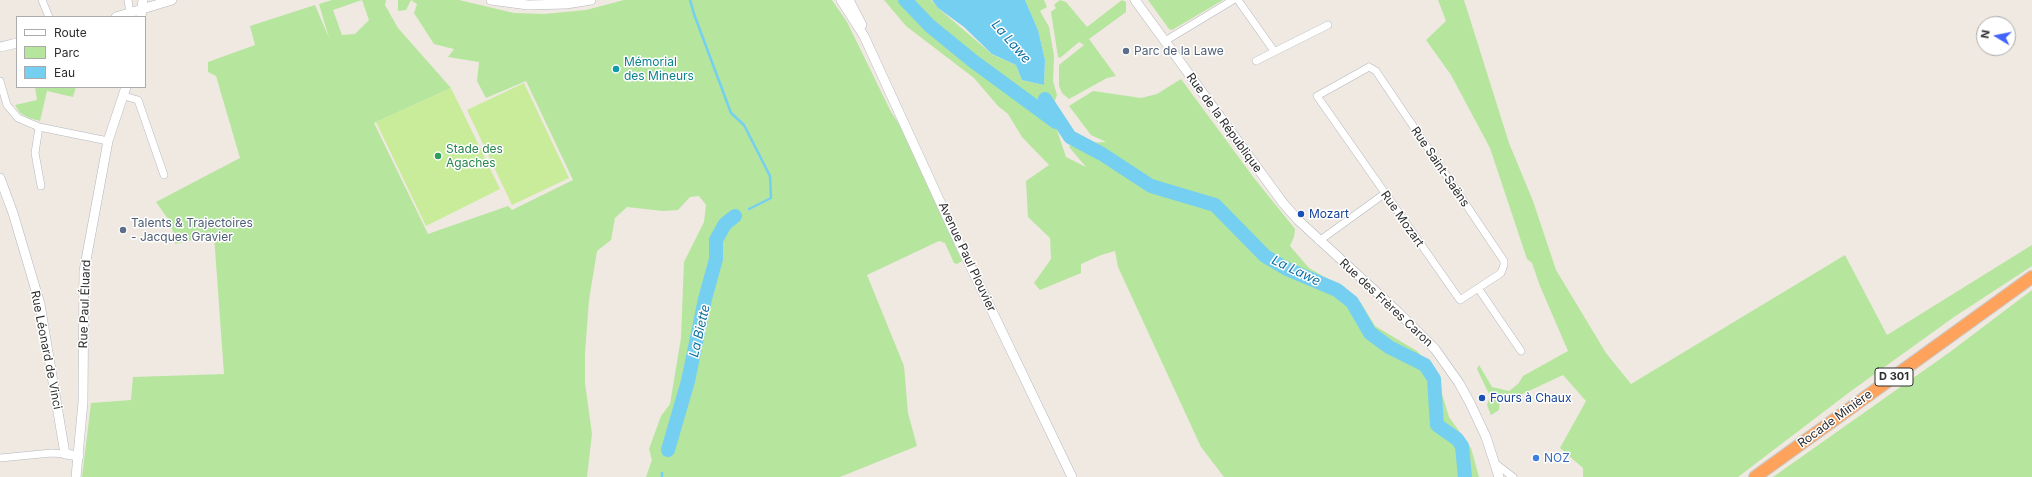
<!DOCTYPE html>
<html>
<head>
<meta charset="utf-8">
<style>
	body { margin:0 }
	#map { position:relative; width:2032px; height:477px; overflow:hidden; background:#efe9e1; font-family:Inter,sans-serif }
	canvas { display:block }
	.legend { position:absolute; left:16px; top:16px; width:130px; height:72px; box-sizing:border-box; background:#fff; border:1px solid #ababab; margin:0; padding:5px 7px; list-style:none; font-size:12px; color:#2e2e2e }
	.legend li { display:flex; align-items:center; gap:8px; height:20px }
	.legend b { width:20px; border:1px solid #ababab }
	.north { position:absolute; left:1976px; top:16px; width:40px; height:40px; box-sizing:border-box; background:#fff; border:1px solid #ababab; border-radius:50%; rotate:280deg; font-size:11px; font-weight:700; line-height:16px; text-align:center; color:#2e2e2e }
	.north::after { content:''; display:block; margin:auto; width:14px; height:18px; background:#4264fb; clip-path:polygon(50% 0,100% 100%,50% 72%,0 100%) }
</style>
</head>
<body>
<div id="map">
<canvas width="2032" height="477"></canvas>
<ul class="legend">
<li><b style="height:5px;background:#fff"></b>Route</li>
<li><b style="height:11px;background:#b6e59e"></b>Parc</li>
<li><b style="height:11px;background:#75cff0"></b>Eau</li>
</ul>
<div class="north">N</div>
</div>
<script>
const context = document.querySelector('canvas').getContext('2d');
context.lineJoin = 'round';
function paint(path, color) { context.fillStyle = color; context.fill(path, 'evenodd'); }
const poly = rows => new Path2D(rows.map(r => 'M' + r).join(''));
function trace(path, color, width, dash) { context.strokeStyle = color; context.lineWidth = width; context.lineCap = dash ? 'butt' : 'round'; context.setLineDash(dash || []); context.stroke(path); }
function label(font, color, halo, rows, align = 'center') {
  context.font = font + ' Inter,sans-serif'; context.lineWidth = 3; context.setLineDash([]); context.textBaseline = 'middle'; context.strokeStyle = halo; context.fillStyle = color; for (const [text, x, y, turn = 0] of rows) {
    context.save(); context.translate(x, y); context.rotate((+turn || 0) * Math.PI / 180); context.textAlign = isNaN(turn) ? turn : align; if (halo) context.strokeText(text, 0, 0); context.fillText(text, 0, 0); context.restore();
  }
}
const green = poly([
	[332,0,362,0,333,10,342,35,355,34,369,20,362,0,386,0,385,5,398,28,451,88,374,123,428,234,508,206,512,210,573,180,526,81,486,98,477,81,479,62,448,57,454,49,434,44,414,13,417,4,411,0,406,10,398,11,398,0,459,0,514,13,544,14,586,10,624,0,832,0,847,22,891,112,899,124,962,261,957,264,954,263,945,243,939,241,867,275,904,366,908,413,917,446,840,477,646,477,652,460,649,449,661,416,670,404,681,338,684,262,704,222,706,205,699,196,690,197,678,210,663,211,627,207,615,218,611,240,597,251,589,300,585,353,585,383,592,434,587,477,82,477,91,403,131,400,133,377,224,374,214,235,175,244,171,223,156,202,240,158,216,76,208,72,208,62,255,45,250,26,315,5,329,38,319,4],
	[884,0,931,0,938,8,993,55,1016,65,1022,80,1044,85,1045,60,1038,30,1025,0,1044,0,1047,7,1040,11,1049,27,1054,56,1053,81,1057,95,1051,112,1066,157,1086,167,1069,147,1077,136,1085,143,1106,142,1091,135,1069,106,1093,91,1141,98,1157,94,1181,79,1254,178,1295,229,1294,237,1290,246,1309,268,1347,290,1361,303,1375,326,1417,351,1435,371,1449,417,1471,448,1479,477,1224,477,1201,447,1118,267,1115,251,1101,255,1081,264,1081,273,1040,290,1034,283,1051,259,1050,238,1028,217,1026,181,1049,165,1022,137,1008,114,998,106,974,78,906,26],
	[1060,0,1066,2,1087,27,1122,0,1126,2,1126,12,1089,39,1116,76,1107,78,1069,99,1062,93,1059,86,1059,65,1084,45,1079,42,1060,58,1058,57,1051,12,1056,8,1054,5,1056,3],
	[1148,0,1223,0,1172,30,1169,29],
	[1438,0,1464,0,1509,143,1533,201,1556,270,1606,353,1631,384,1845,255,1887,335,2032,245,2032,266,1954,317,1851,391,1738,477,1583,477,1583,468,1560,448,1586,401,1563,375,1518,396,1500,398,1499,410,1491,415,1487,405,1490,396,1477,369,1479,365,1492,387,1509,391,1518,384,1523,376,1568,351,1540,286,1532,263,1527,259,1490,148,1451,75,1426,40,1446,21],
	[35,87,76,87,73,97,47,91,40,121,29,118,20,113,15,105,37,100],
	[2032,290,2032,477,1773,477,1950,352]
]);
const pitch = poly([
	[524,83,569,178,512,205,467,110],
	[451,88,500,189,426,226,376,122]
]);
const water = poly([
	[932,0,1025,0,1038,30,1045,60,1044,85,1022,80,1016,65,992,54,964,27,938,8]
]);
const stream = poly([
	[690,0,694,14,731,113,744,125,770,176,771,198,749,209],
	[662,477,662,473]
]);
const river = poly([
	[905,0,930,26,973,61,1056,122],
	[1045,99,1070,137,1102,154,1151,186,1215,205,1265,256,1287,269,1337,290,1352,302,1370,333,1389,347,1425,365,1434,379,1437,425,1457,439,1462,446,1465,477],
	[668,450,688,381,705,299,716,259,716,240,725,224,735,216]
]);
const street = poly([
	[42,0,49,17],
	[128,0,130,13],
	[1238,0,1274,51],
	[1165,41,1233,0],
	[1256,61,1328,25],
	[1369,67,1376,71,1504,261,1504,265,1501,273,1460,300,1317,96,1369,67],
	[0,81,7,105,18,118,39,127,108,141],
	[124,96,138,100,164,175],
	[39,127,35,153,41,186],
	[1319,241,1384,194],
	[1478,288,1521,351],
	[0,458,52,453,65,454],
	[1496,464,1513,477]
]);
const secondary = poly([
	[491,0,528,5,566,4,591,0],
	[841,0,864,36,953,230,1072,477],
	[849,0,862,25],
	[1135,0,1283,203,1298,220,1398,312,1435,349,1459,383,1470,403,1486,437,1499,477],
	[116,17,172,0],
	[141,17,143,0],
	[0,47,17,43],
	[0,178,13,213,40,304,65,454,79,456],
	[76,477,83,402,84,271,108,141,126,87]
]);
const highway = poly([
	[1755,477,2032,277]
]);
const markers = [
	[1126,51,4,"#5c6f8a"],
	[616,69,4,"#0f9aa8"],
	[438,156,4,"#2e9e5b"],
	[1301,214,4,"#1a4fb4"],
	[123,230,4,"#5c6f8a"],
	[1482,398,4,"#1a4fb4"],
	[1536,458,4,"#3f7fe0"]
];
const shields = [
	[1894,377,38]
];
const shieldNames = [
	["D 301",1894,377]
];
const serviceNames = [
	["Parc de la Lawe",1134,51],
	["Talents & Trajectoires",131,223],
	["- Jacques Gravier",131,237]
];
const cultureNames = [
	["Mémorial",624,62],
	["des Mineurs",624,76]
];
const streetNames = [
	["Rue de la République",1224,123,54],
	["Rue Saint-Saëns",1440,167,56],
	["Rue Mozart",1402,219,55],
	["Avenue Paul Plouvier",967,257,65],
	["Rue des Frères Caron",1386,303,43],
	["Rue Paul Éluard",85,304,-88],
	["Rue Léonard de Vinci",46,350,79],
	["Rocade Minière",1835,419,-36]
];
const leisureNames = [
	["Stade des",446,149],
	["Agaches",446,163]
];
const transitNames = [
	["Mozart",1309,214],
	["Fours à Chaux",1490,398]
];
const shopNames = [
	["NOZ",1544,458]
];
const waterNames = [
	["La Lawe",1011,42,49],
	["La Lawe",1296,271,26],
	["La Biette",700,331,-77]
];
paint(green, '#b6e59e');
paint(pitch, '#c9ec9a');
paint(water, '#75cff0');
trace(stream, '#75cff0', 2.5);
trace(river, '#75cff0', 14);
trace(street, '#b4b7c1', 8);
trace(secondary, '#b4b7c1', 10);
trace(highway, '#c9c9c9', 14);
trace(street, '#fff', 7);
trace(secondary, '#fff', 9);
trace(highway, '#ffa35c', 12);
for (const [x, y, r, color] of markers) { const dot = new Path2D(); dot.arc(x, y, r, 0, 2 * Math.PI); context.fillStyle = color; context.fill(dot); trace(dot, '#fff', 1.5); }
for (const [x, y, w] of shields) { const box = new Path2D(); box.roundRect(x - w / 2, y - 9, w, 18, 3); context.fillStyle = '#fff'; context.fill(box); trace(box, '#2e2e2e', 1); }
label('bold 11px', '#2e2e2e', null, shieldNames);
label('12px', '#4e5e75', '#fff', serviceNames, 'left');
label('12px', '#0d838f', '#fff', cultureNames, 'left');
label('12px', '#2e2e2e', '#fff', streetNames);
label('12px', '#27864d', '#fff', leisureNames, 'left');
label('12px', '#164399', '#fff', transitNames, 'left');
label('12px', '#366cbe', '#fff', shopNames, 'left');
label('italic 13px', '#0d6fa3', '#fff', waterNames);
</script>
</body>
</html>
